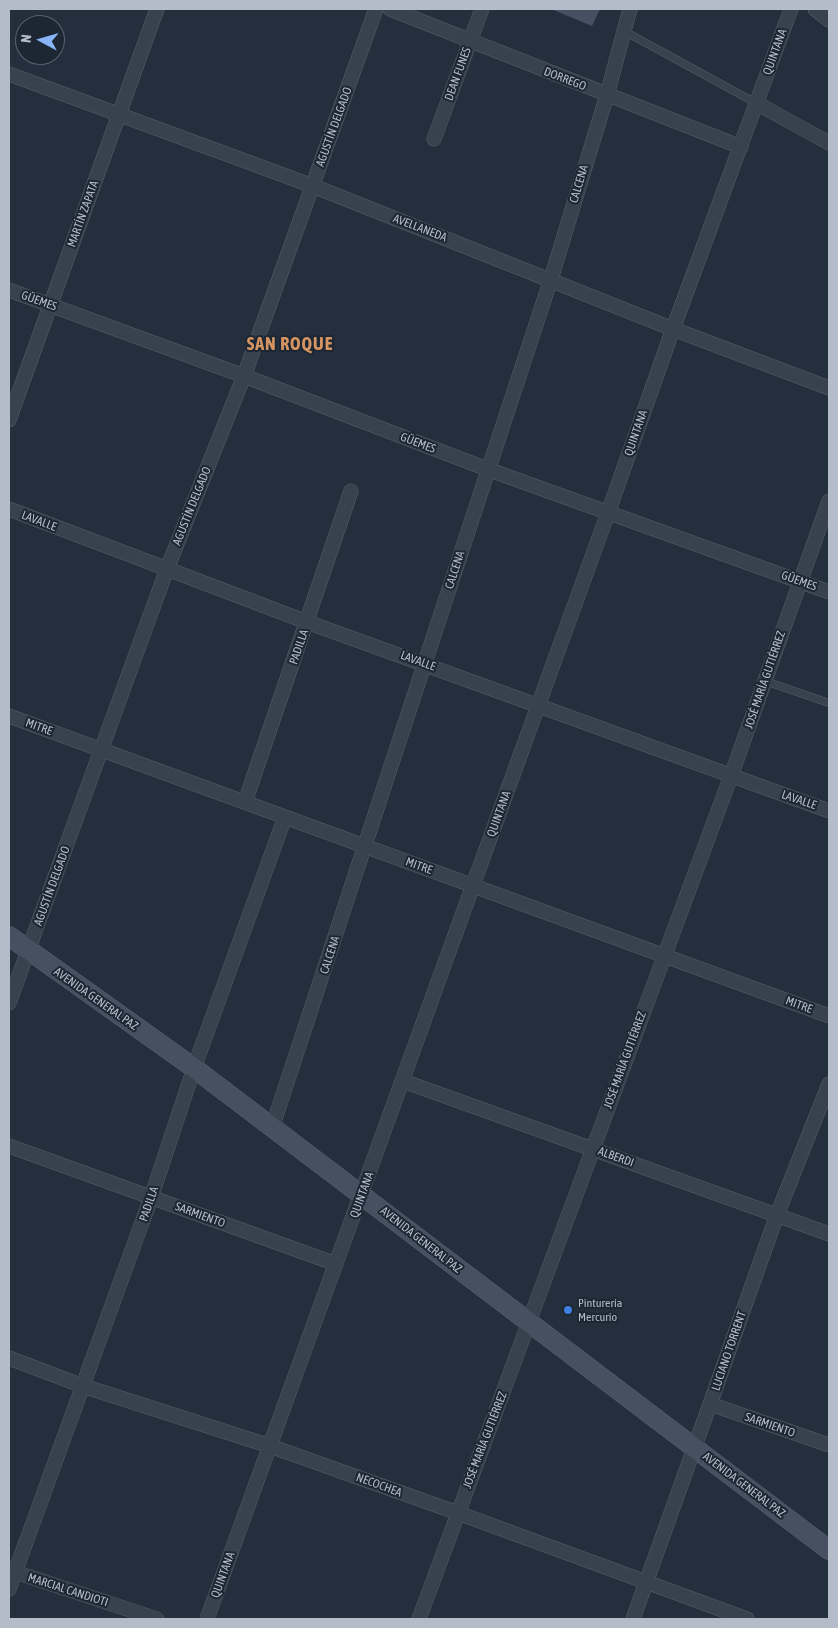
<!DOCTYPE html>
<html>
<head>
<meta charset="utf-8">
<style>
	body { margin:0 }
	#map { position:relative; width:838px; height:1628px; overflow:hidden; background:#242f3e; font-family:"Asap Condensed",sans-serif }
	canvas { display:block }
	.frame { position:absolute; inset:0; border:10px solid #b4bcc9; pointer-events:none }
	.north { position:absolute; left:15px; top:15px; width:50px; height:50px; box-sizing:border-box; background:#1d2633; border:1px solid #59626f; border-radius:50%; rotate:276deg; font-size:14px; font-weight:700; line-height:20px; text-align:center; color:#b4bcc9 }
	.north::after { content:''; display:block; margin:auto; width:18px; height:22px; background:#8ab4f8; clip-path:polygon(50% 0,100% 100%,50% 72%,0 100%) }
</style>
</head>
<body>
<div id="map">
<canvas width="838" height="1628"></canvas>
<div class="frame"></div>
<div class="north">N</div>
</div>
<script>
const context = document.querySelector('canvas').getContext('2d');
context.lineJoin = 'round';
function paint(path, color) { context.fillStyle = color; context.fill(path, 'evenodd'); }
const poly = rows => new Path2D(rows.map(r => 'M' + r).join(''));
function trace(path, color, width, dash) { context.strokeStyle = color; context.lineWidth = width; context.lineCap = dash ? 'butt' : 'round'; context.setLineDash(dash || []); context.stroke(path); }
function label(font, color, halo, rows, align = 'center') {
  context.font = font + ' "Asap Condensed",sans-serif'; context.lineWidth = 4; context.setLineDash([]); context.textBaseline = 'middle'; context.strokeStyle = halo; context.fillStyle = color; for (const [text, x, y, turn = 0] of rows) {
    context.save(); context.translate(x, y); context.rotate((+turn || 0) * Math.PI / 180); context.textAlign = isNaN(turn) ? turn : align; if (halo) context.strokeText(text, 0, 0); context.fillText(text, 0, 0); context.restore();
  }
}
const building = poly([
	[551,9,600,9,592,26]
]);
const lane = poly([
	[624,31,756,103],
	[765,681,829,703]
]);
const street = poly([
	[390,9,741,147],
	[815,9,829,20],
	[9,74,313,186,673,329,829,388],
	[756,103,829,143],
	[434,139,482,9],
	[9,290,244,376,487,469,829,592],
	[9,420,157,9],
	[9,509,307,622,829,811],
	[9,716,829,1016],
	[245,802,351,491],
	[9,1003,167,569,244,376,376,9],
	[403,1081,829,1234],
	[272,1128,551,279,607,95,630,9],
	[9,1146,336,1264],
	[9,1358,83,1386,270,1446,458,1513,747,1619],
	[710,1404,829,1445],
	[9,1570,157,1619],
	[9,1589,151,1198,194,1068,285,817],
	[207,1619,608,513,673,329,791,9],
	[419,1619,731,776,829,501],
	[633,1619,710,1404,777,1215,829,1084]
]);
const secondary = poly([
	[9,936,194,1068,829,1550]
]);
const markers = [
	[568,1310,5,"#3f7fe0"]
];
const streetNames = [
	["QUINTANA",775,52,-70],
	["DEAN FUNES",458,74,-70],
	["DORREGO",565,79,21],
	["AGUSTÍN DELGADO",334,127,-70],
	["CALCENA",579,184,-73],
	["MARTÍN ZAPATA",83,214,-70],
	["AVELLANEDA",420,228,21],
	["GÜEMES",39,301,20],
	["QUINTANA",636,433,-71],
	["GÜEMES",418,443,21],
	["AGUSTÍN DELGADO",192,506,-68],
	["LAVALLE",39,521,21],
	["CALCENA",455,570,-72],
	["GÜEMES",799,581,20],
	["PADILLA",299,647,-71],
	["LAVALLE",418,661,20],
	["JOSÉ MARÍA GUTIÉRREZ",765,680,-71],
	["MITRE",39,727,20],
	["LAVALLE",799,800,19],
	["QUINTANA",499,814,-70],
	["MITRE",419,866,20],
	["AGUSTÍN DELGADO",52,886,-70],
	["CALCENA",330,955,-72],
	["AVENIDA GENERAL PAZ",96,999,35],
	["MITRE",799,1005,20],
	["JOSÉ MARÍA GUTIÉRREZ",625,1060,-70],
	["ALBERDI",616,1157,20],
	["QUINTANA",362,1195,-70],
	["PADILLA",149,1204,-71],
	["SARMIENTO",200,1215,20],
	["AVENIDA GENERAL PAZ",421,1240,38],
	["LUCIANO TORRENT",729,1351,-71],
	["SARMIENTO",770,1425,19],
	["JOSÉ MARÍA GUTIÉRREZ",485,1440,-69],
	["NECOCHEA",379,1485,20],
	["AVENIDA GENERAL PAZ",744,1485,37],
	["QUINTANA",223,1575,-70],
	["MARCIAL CANDIOTI",68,1590,18]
];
const poiNames = [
	["Pinturería",578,1303],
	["Mercurio",578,1317]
];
const districtNames = [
	["SAN ROQUE",290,344]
];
paint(building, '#455162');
trace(lane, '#565f6c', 8);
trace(street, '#565f6c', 15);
trace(secondary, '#565f6c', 20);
trace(lane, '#38414e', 7);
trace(street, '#38414e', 14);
trace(secondary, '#465061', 19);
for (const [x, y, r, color] of markers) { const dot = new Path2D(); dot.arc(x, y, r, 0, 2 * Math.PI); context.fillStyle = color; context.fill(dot); trace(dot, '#1d2633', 2); }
label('12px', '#b4bcc9', '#1d2633', streetNames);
label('12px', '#b4bcc9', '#1d2633', poiNames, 'left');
context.letterSpacing = '1px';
label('bold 18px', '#d59563', '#1d2633', districtNames);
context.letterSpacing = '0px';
</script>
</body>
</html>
